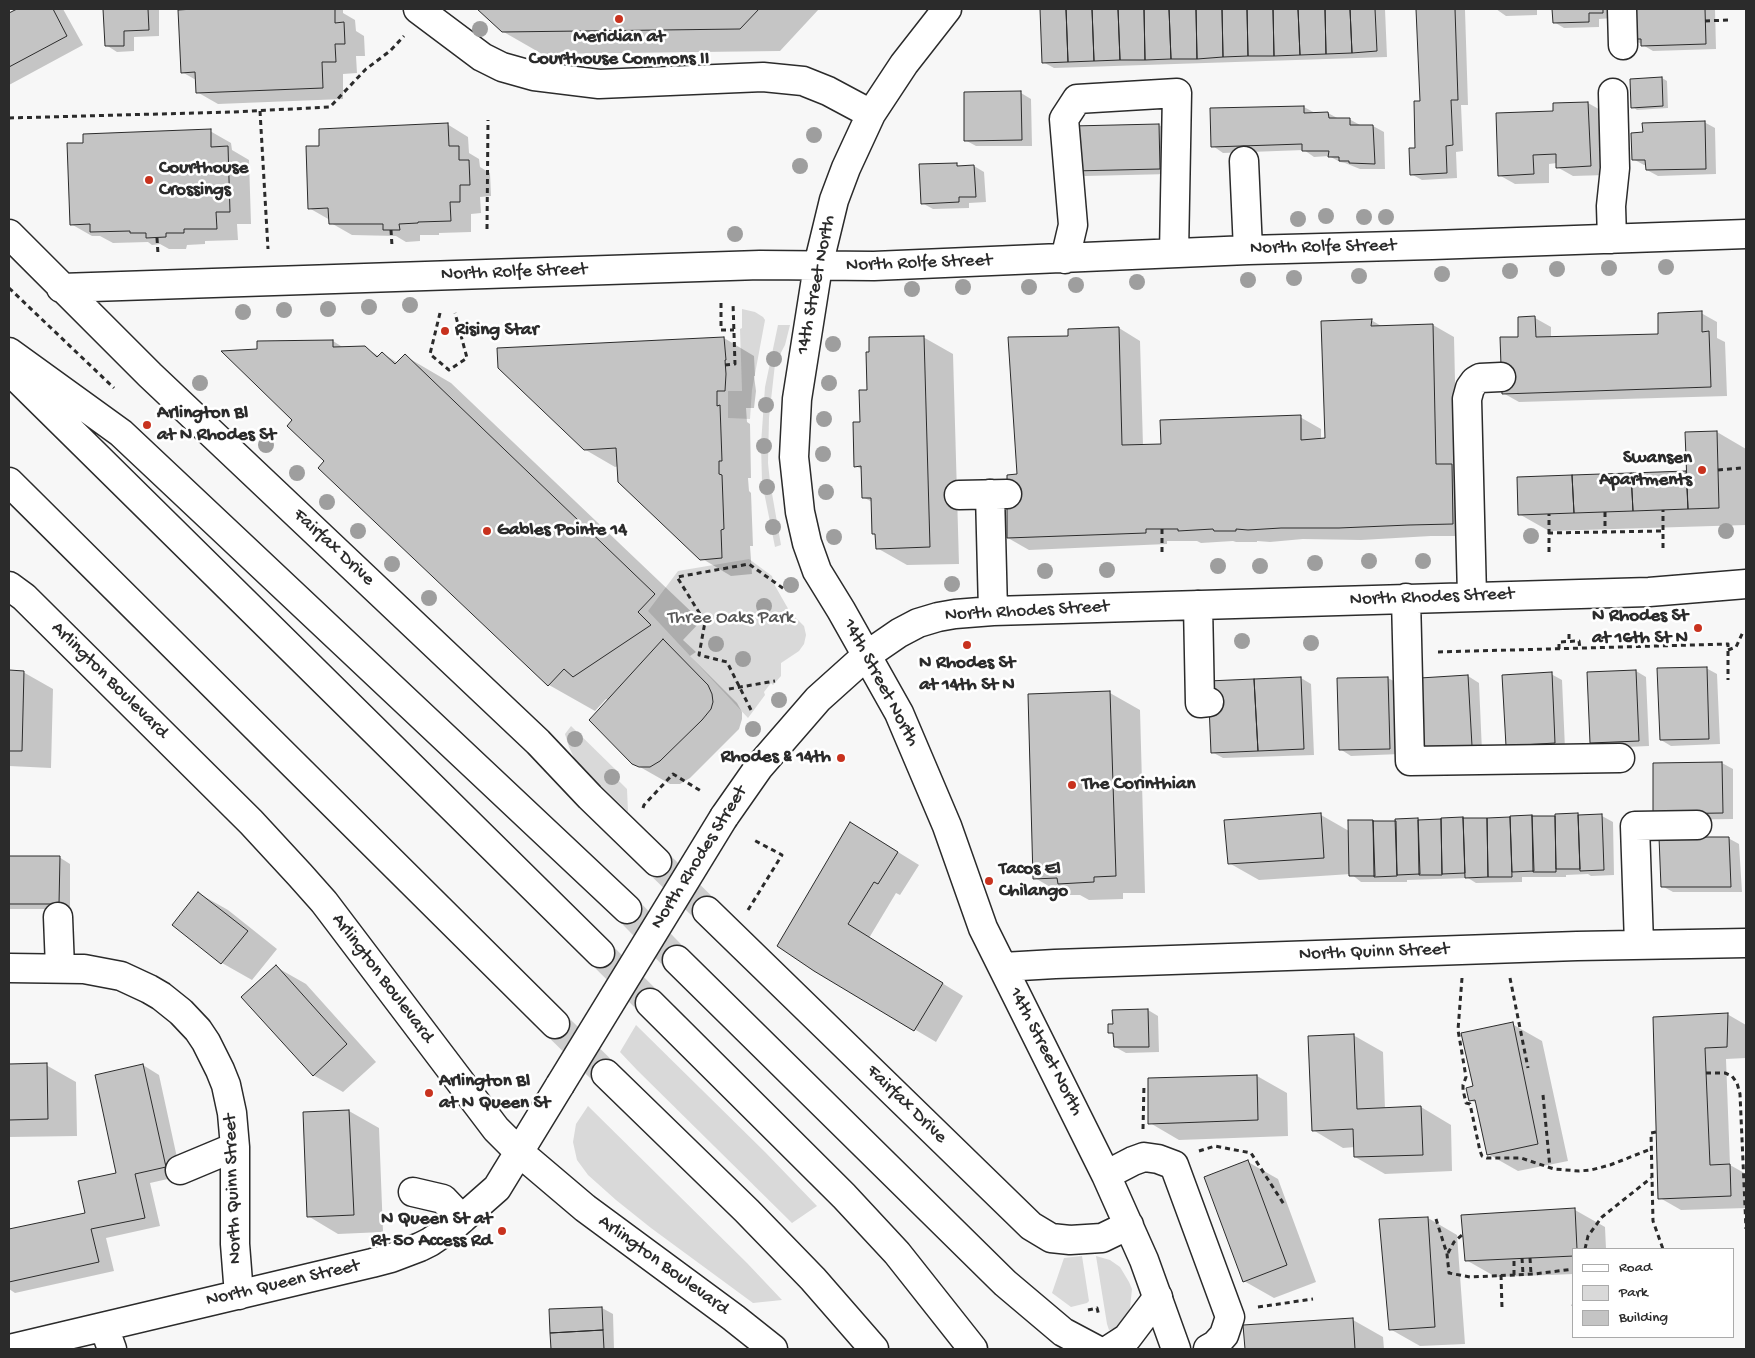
<!DOCTYPE html>
<html>
<head>
<meta charset="utf-8">
<style>
	body { margin:0 }
	#map { position:relative; width:1755px; height:1358px; overflow:hidden; background:#f7f7f7; font-family:"Gochi Hand",sans-serif }
	canvas { display:block }
	.frame { position:absolute; inset:0; border:10px solid #2b2b2b; pointer-events:none }
	.legend { position:absolute; left:1572px; top:1248px; width:162px; height:90px; box-sizing:border-box; background:#fff; border:1px solid #aaa; margin:0; padding:6px 9px; list-style:none; font-size:15px; color:#2b2b2b }
	.legend li { display:flex; align-items:center; gap:10px; height:25px }
	.legend b { width:25px; border:1px solid #aaa }
</style>
</head>
<body>
<div id="map">
<canvas width="1755" height="1358"></canvas>
<div class="frame"></div>
<ul class="legend">
<li><b style="height:6px;background:#fff"></b>Road</li>
<li><b style="height:14px;background:#d9d9d9"></b>Park</li>
<li><b style="height:14px;background:#c4c4c4"></b>Building</li>
</ul>
</div>
<script>
const context = document.querySelector('canvas').getContext('2d');
context.lineJoin = 'round';
function paint(path, color) { context.fillStyle = color; context.fill(path, 'evenodd'); }
const poly = rows => new Path2D(rows.map(r => 'M' + r).join(''));
function trace(path, color, width, dash) { context.strokeStyle = color; context.lineWidth = width; context.lineCap = dash ? 'butt' : 'round'; context.setLineDash(dash || []); context.stroke(path); }
function label(font, color, halo, rows, align = 'center') {
  context.font = font + ' "Gochi Hand",sans-serif'; context.lineWidth = 5; context.setLineDash([]); context.textBaseline = 'middle'; context.strokeStyle = halo; context.fillStyle = color; for (const [text, x, y, turn = 0] of rows) {
    context.save(); context.translate(x, y); context.rotate((+turn || 0) * Math.PI / 180); context.textAlign = isNaN(turn) ? turn : align; if (halo) context.strokeText(text, 0, 0); context.fillText(text, 0, 0); context.restore();
  }
}
const green = poly([
	[742,309,755,312,763,317,765,320,752,390,750,419,728,418,728,391,742,391,740,329,742,328],
	[778,325,790,325,785,345,775,364,769,418,768,463,770,482,781,545,775,547,762,482,761,444,765,387],
	[749,559,772,576,774,584,790,612,804,626,806,635,804,644,799,651,781,663,781,676,773,685,771,683,764,692,765,695,748,718,648,611,678,571],
	[571,726,617,771,616,778,627,789,628,812,575,760,569,747,565,734],
	[636,1025,765,1152,817,1206,792,1223,637,1070,620,1052],
	[588,1106,747,1263,782,1300,753,1303,651,1228,616,1200,588,1175,577,1160,573,1142,576,1124],
	[1082,1256,1089,1301,1087,1303,1071,1307,1052,1293,1064,1258],
	[1096,1256,1110,1260,1120,1267,1129,1282,1132,1289,1130,1308,1126,1316,1117,1327,1113,1329,1109,1330,1107,1324]
]);
const shadow = poly([
	[19,9,63,9,83,45,9,85,9,14],
	[105,9,159,9,159,36,134,37,134,51,117,52,106,45],
	[195,9,343,9,343,13,355,20,356,31,364,36,365,56,356,56,357,73,343,74,343,99,218,104,197,92,196,80,182,72],
	[479,9,819,9,780,51,542,54,502,31],
	[1042,9,1385,9,1387,57,1054,68,1043,62],
	[1417,9,1463,9,1465,10,1468,105,1461,105,1463,151,1456,152,1457,178,1422,180,1411,174,1417,149,1421,102],
	[1496,9,1537,9,1537,15,1506,16],
	[1554,9,1613,9,1614,18,1599,19,1599,27,1564,28,1554,22],
	[1642,9,1715,9,1716,49,1653,51,1631,38],
	[1662,78,1667,81,1668,108,1637,110,1633,107],
	[1021,93,1031,99,1032,146,976,146,965,140],
	[1588,103,1604,112,1606,175,1573,176,1557,167,1557,163,1549,164,1549,183,1515,184,1499,175,1555,112],
	[1304,107,1315,113,1328,113,1339,119,1349,119,1360,125,1373,126,1384,132,1385,169,1360,169,1345,163,1340,162,1329,156,1314,157,1304,150,1223,153,1213,146],
	[1704,122,1715,128,1716,174,1658,176,1647,170,1647,165,1644,165,1633,159,1644,133],
	[447,124,468,137,469,153,479,159,480,167,490,173,491,196,480,197,481,213,471,214,471,232,439,233,439,235,420,235,420,241,406,242,396,236,352,235,331,223,330,220,309,208,321,147],
	[1159,125,1170,131,1170,174,1085,176,1075,170],
	[210,131,231,143,232,150,249,160,251,224,237,224,238,240,205,241,205,244,187,245,186,249,169,249,160,244,152,245,148,242,113,243,100,236,92,236,71,224,85,144],
	[957,165,961,167,974,166,984,172,986,202,969,203,969,208,933,209,922,203],
	[1701,313,1717,322,1717,338,1725,342,1727,396,1519,402,1503,393,1519,338,1535,318,1551,327,1551,338,1660,335],
	[1371,320,1383,327,1433,325,1454,337,1457,468,1474,536,1431,536,1361,540,1303,539,1270,542,1257,541,1257,542,1236,542,1233,541,1201,543,1197,541,1167,541,1167,544,1029,550,1008,538,1019,476,1069,337,1119,328,1140,341,1143,446,1162,445,1300,417,1321,429,1321,440,1326,440],
	[923,337,953,354,959,564,907,565,877,548,877,535,873,533,872,502,863,497,863,470,856,466,861,423,868,391],
	[724,338,754,356,755,376,754,376,756,391,754,408,746,408,747,422,750,424,751,478,748,478,749,491,751,493,753,546,750,546,752,574,731,576,701,558,619,466,615,467,584,449],
	[333,341,344,348,365,348,379,356,382,353,398,363,405,356,451,383,701,621,683,640,696,652,690,656,737,703,742,712,742,719,739,729,690,778,680,784,670,784,633,763,608,700,606,699,595,711,549,685,326,461,294,420,258,351],
	[1717,432,1746,449,1746,525,1549,531,1519,514,1518,478,1688,473],
	[1706,668,1717,674,1720,744,1671,746,1661,740],
	[1636,671,1646,677,1649,746,1602,748,1591,742],
	[9,672,23,672,53,689,51,768,9,766],
	[1551,674,1562,680,1565,749,1518,751,1507,745],
	[1468,676,1479,683,1482,752,1435,754,1421,679],
	[1301,678,1311,684,1314,755,1223,758,1212,752],
	[1388,678,1399,684,1400,754,1351,756,1340,749,1338,679],
	[1110,693,1140,710,1145,893,1123,893,1123,899,1089,900,1080,895,1064,895,1035,878],
	[1722,763,1733,769,1733,819,1665,820],
	[1321,815,1349,831,1418,819,1421,821,1442,821,1442,819,1602,816,1613,822,1614,875,1591,876,1588,874,1566,875,1566,877,1522,877,1522,882,1476,883,1468,878,1407,880,1407,882,1361,882,1351,874,1259,880,1229,863],
	[851,823,919,865,900,895,896,893,869,938,963,996,936,1042,815,970],
	[1728,838,1739,844,1742,892,1673,892,1662,886],
	[9,857,59,857,70,864,70,909,9,909],
	[198,893,228,910,277,949,252,980,222,963,174,925],
	[276,967,306,984,376,1062,343,1092,313,1075],
	[1148,1010,1158,1016,1159,1052,1126,1053,1115,1047,1115,1035,1109,1032,1114,1025],
	[1727,1014,1746,1025,1746,1058,1726,1059,1730,1165,1746,1174,1746,1208,1681,1210,1660,1198,1655,1018],
	[1512,1024,1542,1041,1568,1161,1518,1171,1488,1154,1478,1104,1470,1100,1474,1087],
	[1353,1035,1383,1052,1385,1109,1421,1107,1451,1125,1452,1171,1385,1174,1355,1157,1355,1147,1343,1148,1313,1130],
	[9,1065,46,1065,76,1082,77,1136,9,1137],
	[143,1065,159,1075,181,1176,150,1183,160,1226,106,1238,114,1271,15,1293,9,1289,9,1231,86,1214,117,1174],
	[1257,1076,1287,1093,1288,1136,1179,1140,1150,1123],
	[349,1111,379,1128,383,1232,338,1234,308,1216,305,1113],
	[1248,1162,1278,1179,1316,1282,1274,1298,1244,1281],
	[1575,1210,1605,1227,1606,1249,1574,1249,1574,1274,1496,1277,1466,1260],
	[1428,1218,1457,1235,1465,1344,1420,1346,1390,1329],
	[602,1308,613,1314,614,1349,552,1349,550,1310],
	[1353,1320,1383,1337,1384,1349,1246,1349,1245,1327]
]);
const building = poly([
	[17,9,53,9,67,36,9,67,9,13,17,9],
	[103,9,148,9,149,30,124,31,124,46,105,46,103,9],
	[194,9,335,9,335,23,344,22,345,44,335,44,336,62,322,62,323,88,196,93,195,72,181,73,178,10,194,9],
	[477,9,759,9,740,29,502,32,477,9],
	[1040,9,1066,9,1068,62,1042,63,1040,9],
	[1066,9,1092,9,1094,61,1068,62,1066,9],
	[1092,9,1118,9,1120,60,1094,61,1092,9],
	[1118,9,1144,9,1145,60,1120,60,1118,9],
	[1144,9,1169,9,1171,59,1145,60,1144,9],
	[1169,9,1196,9,1197,59,1171,59,1169,9],
	[1196,9,1222,9,1223,57,1197,59,1196,9],
	[1222,9,1247,9,1248,56,1223,57,1222,9],
	[1247,9,1273,9,1274,56,1248,56,1247,9],
	[1273,9,1298,9,1300,55,1274,56,1273,9],
	[1298,9,1325,9,1326,54,1300,55,1298,9],
	[1325,9,1350,9,1352,53,1326,54,1325,9],
	[1350,9,1375,9,1377,51,1352,53,1350,9],
	[1416,9,1455,9,1458,100,1451,100,1453,145,1446,146,1447,173,1410,175,1409,148,1415,148,1414,101,1420,101,1416,9],
	[1552,9,1603,9,1603,13,1589,13,1589,22,1553,23,1552,9],
	[1640,9,1705,9,1706,44,1641,46,1641,39,1629,39,1629,10,1640,9],
	[1662,77,1663,106,1631,108,1630,79,1662,77],
	[1021,91,1022,140,964,141,964,92,1021,91],
	[1588,102,1591,166,1556,168,1556,154,1533,155,1534,174,1498,176,1496,113,1553,111,1553,103,1588,102],
	[1304,106,1304,113,1328,112,1329,118,1350,118,1350,125,1373,125,1375,164,1349,163,1349,161,1339,161,1339,157,1328,157,1329,151,1302,151,1302,144,1211,147,1210,108,1304,106],
	[1705,121,1706,169,1646,170,1645,160,1632,160,1631,133,1643,132,1642,123,1705,121],
	[448,123,449,146,459,146,459,160,469,160,470,185,460,185,460,202,450,202,451,221,418,222,418,223,399,224,400,230,383,230,383,224,329,224,328,208,308,209,306,146,319,146,319,129,448,123],
	[1159,124,1160,169,1073,171,1072,126,1159,124],
	[211,129,211,147,228,146,230,212,216,212,217,229,184,229,184,233,166,233,166,237,146,238,146,233,130,233,130,231,90,232,90,224,70,225,67,143,83,143,83,134,211,129],
	[957,163,957,166,974,165,976,197,959,197,959,202,921,204,919,164,957,163],
	[1702,311,1702,332,1709,331,1711,387,1502,394,1500,337,1518,337,1518,317,1535,316,1536,337,1658,334,1658,313,1702,311],
	[1372,319,1371,326,1433,324,1436,464,1452,464,1453,524,1409,525,1339,528,1281,528,1248,530,1236,529,1236,531,1214,531,1213,529,1178,531,1178,529,1146,529,1146,533,1007,538,1007,475,1017,474,1008,337,1068,336,1068,329,1119,327,1122,445,1161,444,1160,420,1301,415,1301,440,1325,438,1321,321,1372,319],
	[924,336,930,547,876,549,875,534,872,534,871,498,862,498,861,466,854,467,853,422,860,422,859,390,867,390,866,352,869,352,869,337,924,336],
	[724,337,726,360,725,360,726,374,725,391,717,391,717,406,720,405,722,461,719,461,719,474,722,475,724,529,721,530,722,558,700,560,618,482,616,448,584,450,498,368,497,348,724,337],
	[333,340,333,347,365,346,377,357,382,352,395,364,405,354,655,594,638,612,651,625,573,677,564,669,548,686,318,468,324,461,287,426,292,420,221,351,257,349,257,341,333,340],
	[1717,431,1719,508,1688,509,1685,432,1717,431],
	[1686,471,1688,509,1633,511,1631,473,1686,471],
	[1631,473,1633,511,1574,513,1572,475,1631,473],
	[1572,475,1574,513,1518,515,1517,477,1572,475],
	[663,639,708,685,712,694,713,702,711,709,702,720,660,761,650,767,639,767,632,764,589,720,663,639],
	[1707,667,1709,739,1660,740,1657,668,1707,667],
	[9,670,24,671,22,751,9,751,9,670],
	[1636,670,1639,741,1590,743,1587,672,1636,670],
	[1552,672,1555,743,1506,746,1502,675,1552,672],
	[1468,675,1472,746,1423,748,1420,678,1468,675],
	[1301,677,1304,749,1258,751,1254,679,1301,677],
	[1388,677,1390,749,1339,750,1337,678,1388,677],
	[1254,679,1258,751,1211,753,1208,681,1254,679],
	[1110,691,1116,876,1094,877,1094,882,1058,884,1057,878,1033,879,1028,694,1110,691],
	[1722,762,1723,813,1653,814,1653,763,1722,762],
	[1321,813,1324,858,1228,864,1224,820,1321,813],
	[1578,813,1580,869,1556,869,1555,814,1578,813],
	[1602,814,1604,870,1580,871,1578,815,1602,814],
	[1532,815,1534,871,1512,872,1510,816,1532,815],
	[1532,816,1555,816,1556,872,1533,872,1532,816],
	[1463,817,1465,873,1442,874,1441,818,1463,817],
	[1510,817,1512,877,1488,877,1487,818,1510,817],
	[1418,818,1420,874,1397,875,1395,819,1418,818],
	[1463,818,1487,818,1488,877,1465,878,1463,818],
	[1441,819,1442,875,1419,875,1418,820,1441,819],
	[1348,820,1373,820,1375,876,1349,876,1348,820],
	[1373,821,1396,821,1397,876,1374,877,1373,821],
	[850,822,898,852,878,884,874,882,848,924,943,983,914,1031,814,971,777,946,850,822],
	[1659,837,1729,837,1731,887,1661,887,1659,837],
	[9,856,60,856,59,904,9,904,9,856],
	[198,892,248,931,221,964,172,925,198,892],
	[276,965,347,1044,313,1076,241,997,276,965],
	[1148,1009,1149,1047,1114,1047,1113,1033,1108,1033,1108,1024,1113,1024,1112,1010,1148,1009],
	[1728,1013,1727,1047,1705,1048,1710,1165,1730,1164,1731,1196,1658,1199,1653,1017,1728,1013],
	[1513,1022,1538,1144,1487,1155,1475,1100,1469,1101,1466,1088,1473,1086,1461,1033,1513,1022],
	[1354,1034,1357,1109,1421,1106,1423,1155,1354,1157,1353,1129,1312,1131,1308,1036,1354,1034],
	[47,1063,48,1119,9,1120,9,1064,47,1063],
	[143,1064,166,1167,135,1174,145,1218,91,1229,99,1262,9,1282,9,1229,85,1213,78,1181,116,1173,95,1075,143,1064],
	[1257,1075,1258,1120,1148,1124,1148,1078,1257,1075],
	[349,1110,354,1215,307,1217,303,1112,349,1110],
	[1248,1160,1287,1265,1243,1282,1204,1177,1248,1160],
	[1575,1208,1577,1249,1574,1249,1574,1256,1465,1261,1461,1215,1575,1208],
	[1428,1217,1435,1327,1389,1330,1379,1219,1428,1217],
	[602,1307,603,1330,550,1333,549,1309,602,1307],
	[1353,1318,1355,1349,1245,1349,1243,1325,1353,1318],
	[603,1330,604,1349,551,1349,550,1333,603,1330]
]);
const minorTunnel = poly([
	[657,862,707,911]
]);
const highwayTunnel = poly([
	[627,909,677,960],
	[600,953,650,1003],
	[555,1024,606,1074]
]);
const path = poly([
	[1705,21,1728,20],
	[260,111,268,249],
	[9,118,232,112,330,107,366,69,390,51,404,36],
	[487,229,488,120],
	[391,230,392,246],
	[157,238,158,254],
	[9,288,114,388],
	[721,303,721,330,734,330],
	[440,313,430,354,449,370,467,358,455,313],
	[725,365,735,364,733,303],
	[1718,470,1741,468],
	[1605,512,1605,532],
	[1162,529,1162,556],
	[1548,533,1663,531],
	[1663,548,1663,510],
	[1549,552,1549,514],
	[1569,634,1569,642],
	[1559,649,1559,642,1577,641,1579,641,1580,649],
	[1728,650,1736,647,1743,632],
	[1438,652,1728,644,1728,680],
	[729,689,775,681],
	[751,710,727,662,699,655,705,622,677,577,749,564,784,589],
	[643,808,644,805,673,774,701,791],
	[748,910,782,855,752,839],
	[1462,978,1458,1030,1466,1077,1463,1085,1463,1090,1466,1103,1470,1104,1480,1151,1482,1156,1487,1158,1521,1158,1554,1169,1579,1171,1591,1170,1610,1165,1651,1149],
	[1510,978,1528,1068],
	[1706,1073,1725,1073,1732,1076,1737,1083,1740,1094,1746,1229],
	[1543,1095,1550,1168],
	[1143,1129,1144,1084],
	[1656,1132,1651,1133,1653,1221,1663,1249],
	[1199,1151,1215,1146,1251,1153,1285,1206],
	[1436,1219,1447,1254,1449,1273,1470,1277,1534,1274,1574,1269],
	[1585,1249,1588,1236,1602,1217,1651,1178],
	[1448,1253,1454,1242,1463,1234],
	[1522,1258,1523,1274],
	[1530,1258,1531,1274],
	[1501,1275,1502,1308],
	[1514,1275,1514,1259],
	[1573,1306,1574,1303],
	[1258,1307,1313,1299],
	[1088,1310,1097,1308,1099,1316]
]);
const minor = poly([
	[418,9,482,57,502,67,534,76,599,84,763,77,803,81,828,91,871,114],
	[947,9,904,64,871,114,846,168,834,200,818,266,797,399,794,457,800,512,807,543,817,571,841,610,899,713,947,826,983,928,1106,1175,1144,1260,1176,1349],
	[1622,9,1623,45],
	[1244,161,1248,250],
	[9,234,150,375,538,742,590,797,657,862],
	[1612,239,1611,206,1615,168,1613,93],
	[1065,259,1073,225,1064,119,1077,99,1177,93,1174,253],
	[61,288,760,265,874,266,1248,250,1432,245,1746,234],
	[990,494,993,611],
	[959,495,1007,494],
	[9,586,24,597,251,822,300,875,324,902,496,1129,519,1152,585,1208,734,1318,773,1349],
	[1472,596,1467,399,1470,388,1475,381,1480,378,1501,377],
	[1406,598,1410,761,1620,758],
	[1198,605,1200,703,1209,702],
	[724,817,759,767,818,699,867,655,899,633,918,623,938,617,955,614,993,611,1649,592,1746,584],
	[707,911,1031,1226,1051,1238,1070,1240,1102,1238,1129,1225],
	[58,917,60,968],
	[1639,944,1635,826,1697,825],
	[1003,967,1055,964,1577,946,1746,943],
	[9,968,84,969,121,976,149,989,161,996,181,1012,198,1030,206,1042,220,1070,226,1085,232,1113,235,1147,235,1244,239,1295],
	[180,1170,235,1147],
	[1106,1175,1133,1161,1144,1157,1158,1159,1174,1165,1230,1317,1224,1335,1215,1345,1208,1349],
	[413,1192,443,1199,462,1219],
	[104,1327,112,1349],
	[9,1349,372,1263,391,1258,420,1247,430,1242,455,1225,497,1188,560,1085]
]);
const highway = poly([
	[9,352,121,433,627,909],
	[9,370,600,953],
	[9,482,555,1024],
	[677,960,1005,1283,1063,1332,1095,1349],
	[650,1003,844,1196,897,1253,973,1349],
	[606,1074,747,1211,813,1279,874,1349],
	[1110,1349,1127,1338,1158,1297]
]);
const minorBridge = poly([
	[560,1085,724,817]
]);
const trees = [
	[480,29],
	[814,135],
	[800,166],
	[1326,216],
	[1364,217],
	[1386,217],
	[1298,219],
	[735,234],
	[1666,267],
	[1609,268],
	[1557,269],
	[1510,271],
	[1442,274],
	[1359,276],
	[1294,278],
	[1248,280],
	[1137,282],
	[1076,285],
	[963,287],
	[1029,287],
	[912,289],
	[410,305],
	[369,307],
	[328,309],
	[284,310],
	[243,312],
	[833,344],
	[774,359],
	[200,383],
	[829,383],
	[766,405],
	[824,419],
	[266,445],
	[764,446],
	[823,454],
	[297,473],
	[767,487],
	[826,492],
	[327,502],
	[773,527],
	[358,531],
	[1726,531],
	[1531,536],
	[834,537],
	[1369,561],
	[1423,561],
	[1315,563],
	[392,564],
	[1218,566],
	[1260,566],
	[1107,570],
	[1045,571],
	[952,584],
	[791,585],
	[429,598],
	[764,606],
	[1242,641],
	[1311,643],
	[716,644],
	[743,659],
	[779,700],
	[753,729],
	[575,739],
	[612,777]
];
const markers = [
	[619,19,5,"#c8321e"],
	[149,180,5,"#c8321e"],
	[445,331,5,"#c8321e"],
	[147,425,5,"#c8321e"],
	[1702,470,5,"#c8321e"],
	[487,531,5,"#c8321e"],
	[1698,628,5,"#c8321e"],
	[967,645,5,"#c8321e"],
	[841,758,5,"#c8321e"],
	[1072,785,5,"#c8321e"],
	[989,881,5,"#c8321e"],
	[429,1093,5,"#c8321e"],
	[502,1231,5,"#c8321e"]
];
const poiNames = [
	["Meridian at",619,38,"center"],
	["Courthouse Commons II",619,60,"center"],
	["Courthouse",159,169],
	["Crossings",159,191],
	["Rising Star",455,331],
	["Arlington Bl",157,414],
	["at N Rhodes St",157,436],
	["Swansen",1692,459,"right"],
	["Apartments",1692,481,"right"],
	["Gables Pointe 14",497,531],
	["N Rhodes St",1688,617,"right"],
	["at 16th St N",1688,639,"right"],
	["N Rhodes St",967,664,"center"],
	["at 14th St N",967,686,"center"],
	["Rhodes & 14th",831,758,"right"],
	["The Corinthian",1082,785],
	["Tacos El",999,870],
	["Chilango",999,892],
	["Arlington Bl",439,1082],
	["at N Queen St",439,1104],
	["N Queen St at",492,1220,"right"],
	["Rt 50 Access Rd",492,1242,"right"]
];
const streetNames = [
	["North Rolfe Street",1323,248,-1],
	["North Rolfe Street",919,264,-2],
	["North Rolfe Street",514,273,-2],
	["14th Street North",817,285,-79],
	["Fairfax Drive",333,548,43],
	["North Rhodes Street",1432,598,-2],
	["North Rhodes Street",1027,612,-3],
	["Arlington Boulevard",109,681,45],
	["14th Street North",880,683,62],
	["North Rhodes Street",700,858,-58],
	["North Quinn Street",1374,953,-2],
	["Arlington Boulevard",382,979,53],
	["14th Street North",1045,1052,63],
	["Fairfax Drive",906,1105,44],
	["North Quinn Street",234,1189,-92],
	["Arlington Boulevard",663,1266,36],
	["North Queen Street",283,1284,-13]
];
const parkNames = [
	["Three Oaks Park",731,619]
];
paint(green, '#d9d9d9');
paint(shadow, '#0003');
paint(building, '#c4c4c4');
trace(building, '#2b2b2b', 1);
trace(minorTunnel, '#cecece', 28, [28, 14]);
trace(highwayTunnel, '#cecece', 28, [28, 14]);
trace(minor, '#2b2b2b', 31);
trace(highway, '#2b2b2b', 31);
trace(path, '#2b2b2b', 3, [5, 4]);
trace(minor, '#fff', 28);
trace(highway, '#fff', 28);
trace(minorBridge, '#2b2b2b', 31, []);
trace(minorBridge, '#fff', 28);
context.fillStyle = '#9e9e9e';
for (const [x, y] of trees) { context.beginPath(); context.arc(x, y, 8, 0, 2 * Math.PI); context.fill(); }
for (const [x, y, r, color] of markers) { const dot = new Path2D(); dot.arc(x, y, r, 0, 2 * Math.PI); context.fillStyle = color; context.fill(dot); trace(dot, '#fff', 2); }
label('bold 19px', '#2b2b2b', '#fff', poiNames, 'left');
label('19px', '#2b2b2b', '#fff', streetNames);
label('19px', '#565656', '#fff', parkNames);
</script>
</body>
</html>
